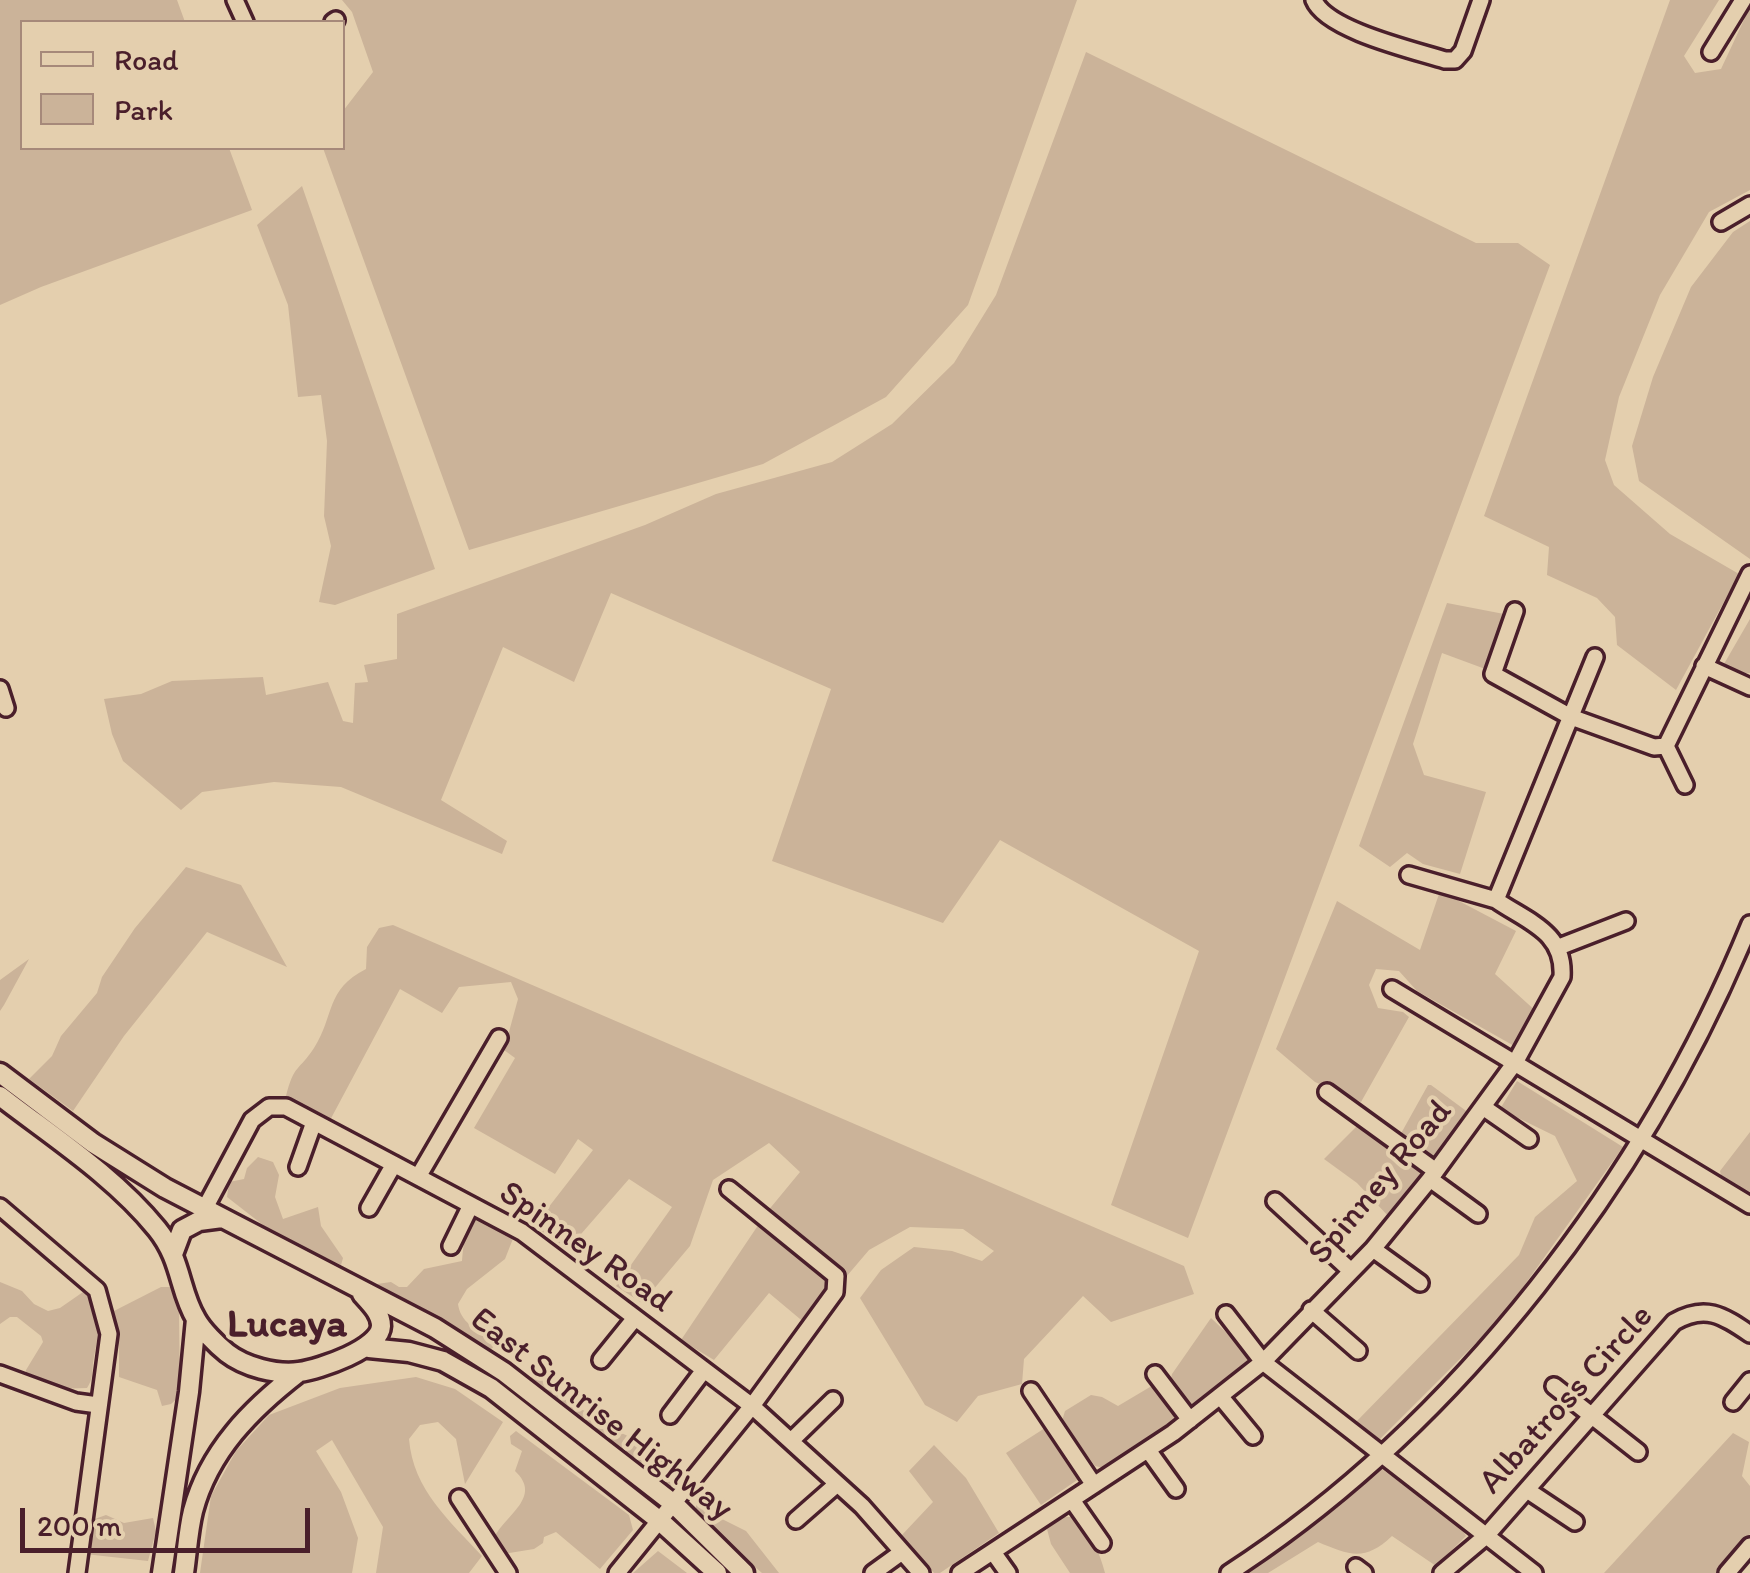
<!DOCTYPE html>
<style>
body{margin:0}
#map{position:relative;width:1750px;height:1573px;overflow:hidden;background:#e4cfae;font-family:Itim,sans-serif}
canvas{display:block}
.legend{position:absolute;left:20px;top:20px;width:325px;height:130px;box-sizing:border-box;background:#e4cfae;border:2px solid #a6897a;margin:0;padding:12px 18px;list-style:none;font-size:30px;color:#4a1f2b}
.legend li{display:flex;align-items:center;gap:20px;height:50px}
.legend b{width:50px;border:2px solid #a6897a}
.scale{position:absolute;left:20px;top:1508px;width:290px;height:45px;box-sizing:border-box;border:5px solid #4a1f2b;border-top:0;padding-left:12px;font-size:30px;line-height:35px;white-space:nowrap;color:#4a1f2b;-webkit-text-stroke:8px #e4cfae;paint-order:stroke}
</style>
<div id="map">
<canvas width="1750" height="1573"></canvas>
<ul class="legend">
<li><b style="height:12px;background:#e4cfae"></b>Road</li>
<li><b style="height:28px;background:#cbb399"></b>Park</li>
</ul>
<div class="scale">200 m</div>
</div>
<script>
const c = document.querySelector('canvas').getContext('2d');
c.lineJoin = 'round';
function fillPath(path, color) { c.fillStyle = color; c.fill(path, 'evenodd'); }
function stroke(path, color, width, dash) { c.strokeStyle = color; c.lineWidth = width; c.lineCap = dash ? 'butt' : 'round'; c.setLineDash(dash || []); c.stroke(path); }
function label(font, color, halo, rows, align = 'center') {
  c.font = font + ' Itim,sans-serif'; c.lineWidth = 8; c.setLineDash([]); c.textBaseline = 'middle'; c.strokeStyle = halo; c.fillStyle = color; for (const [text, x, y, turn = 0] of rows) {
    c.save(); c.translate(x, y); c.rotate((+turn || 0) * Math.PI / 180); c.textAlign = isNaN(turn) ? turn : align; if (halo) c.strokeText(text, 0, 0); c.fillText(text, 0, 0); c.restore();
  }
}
fillPath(new Path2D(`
 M 0,0 L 177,0 L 185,22 L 22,22 L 22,148 L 229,148 L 252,210 L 41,287 L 0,305 Z
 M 342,0 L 1077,0 L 968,305 L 886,397 L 763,464 L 469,550 L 323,148 L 342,148 L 343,111 L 373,72 L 352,12 Z
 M 1670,0 L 1719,0 L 1684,56 L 1695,73 L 1721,69 L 1750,7 L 1750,190 L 1709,212 L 1660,295 L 1619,397 L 1605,460 L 1614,485 L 1670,534 L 1739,574 L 1676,690 L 1617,645 L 1615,617 L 1597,598 L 1547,575 L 1549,547 L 1484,516 Z
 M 1086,52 L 1476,243 L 1518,243 L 1550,265 L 1188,1238 L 1111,1205 L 1199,951 L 1000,840 L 943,923 L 772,861 L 831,689 L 611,593 L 574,682 L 503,647 L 441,800 L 507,841 L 502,854 L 341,787 L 274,782 L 202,792 L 181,810 L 123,761 L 112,734 L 104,699 L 141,694 L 172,681 L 263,677 L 266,695 L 328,682 L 343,721 L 353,723 L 355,683 L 368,682 L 364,665 L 397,659 L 397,614 L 645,525 L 716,494 L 832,462 L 892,424 L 954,363 L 996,295 Z
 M 302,186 L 435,569 L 335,605 L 319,602 L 331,546 L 324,516 L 327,441 L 321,395 L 298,397 L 288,305 L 257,225 Z
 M 1750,221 L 1750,559 L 1639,481 L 1632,446 L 1653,377 L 1691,287 L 1733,232 Z
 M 1447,603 L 1504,614 L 1503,628 L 1488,670 L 1442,653 L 1413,744 L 1424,775 L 1486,792 L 1460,874 L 1423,864 L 1407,853 L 1390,867 L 1359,846 Z
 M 1750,619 L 1750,673 L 1740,674 L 1724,664 Z
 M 186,867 L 241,885 L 287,967 L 207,932 L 124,1036 L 73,1111 L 29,1079 L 52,1056 L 61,1036 L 97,993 L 102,977 L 135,928 Z
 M 1440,891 L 1516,931 L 1495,974 L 1538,1013 L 1516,1047 L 1417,991 L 1399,971 L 1376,969 L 1369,985 L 1378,1008 L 1403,1012 L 1409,1017 L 1361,1102 L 1315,1082 L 1276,1049 L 1337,901 L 1420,950 Z
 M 393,925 L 1184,1266 L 1194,1294 L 1111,1322 L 1083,1296 L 1024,1359 L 1022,1384 L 978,1396 L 957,1422 L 925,1405 L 860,1298 L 881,1270 L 914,1247 L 952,1251 L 982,1261 L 994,1251 L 963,1229 L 910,1227 L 869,1250 L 806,1324 L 769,1293 L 714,1360 L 681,1340 L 767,1212 L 800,1172 L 769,1143 L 713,1180 L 690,1246 L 642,1303 L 616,1286 L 672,1207 L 629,1179 L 568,1249 L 534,1226 L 593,1150 L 578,1139 L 555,1174 L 474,1128 L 515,1058 L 504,1050 L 518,999 L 511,982 L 459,987 L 442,1013 L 400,989 L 328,1124 L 286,1096 C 294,1064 299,1071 314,1048 C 335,1015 325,990 366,969 L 367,947 L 379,928 Z
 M 29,959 L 4,1005 L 0,1011 L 0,980 Z
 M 1517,1081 L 1623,1147 L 1501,1318 L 1379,1440 L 1356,1422 L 1519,1255 L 1535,1217 L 1577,1181 L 1555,1136 L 1500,1109 Z
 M 1428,1085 L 1431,1085 L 1469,1113 L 1420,1186 L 1391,1219 L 1357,1183 L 1324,1159 L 1362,1121 L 1394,1146 Z
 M 1750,1132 L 1750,1192 L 1722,1179 L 1720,1171 Z
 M 258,1157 L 273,1162 L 279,1175 L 275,1197 L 283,1219 L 318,1207 L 321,1226 L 343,1258 L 341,1265 L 272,1232 L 227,1197 L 229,1182 L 244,1179 L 247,1168 Z
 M 480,1216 L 492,1227 L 514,1236 L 505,1259 L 467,1289 L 458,1304 C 460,1321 476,1332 491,1334 L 495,1345 L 487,1354 L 480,1352 L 433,1314 L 389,1296 L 377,1284 L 391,1282 L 399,1287 L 407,1287 L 424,1269 L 462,1261 C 464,1242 464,1228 480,1216 Z
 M 0,1282 L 22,1291 L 34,1304 L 48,1311 L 60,1308 L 83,1292 L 90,1296 C 102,1324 98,1335 93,1363 C 92,1374 93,1379 87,1388 L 54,1389 L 25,1379 L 26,1370 L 43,1342 L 41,1336 L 17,1317 L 10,1317 L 0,1324 Z
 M 161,1287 L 173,1287 L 179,1311 L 180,1396 L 171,1404 L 162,1406 L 157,1390 L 119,1377 L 119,1346 L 112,1312 Z
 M 1211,1318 L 1252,1357 L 1196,1404 L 1185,1405 L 1169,1385 L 1172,1374 Z
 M 535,1376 L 549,1382 L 579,1409 L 598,1415 L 619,1432 L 637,1440 L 642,1449 L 678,1466 L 683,1481 L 668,1492 L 527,1382 L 528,1378 Z
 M 416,1377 L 455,1389 L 503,1422 L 465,1484 L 456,1439 L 438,1422 L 420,1425 L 409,1439 C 413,1490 450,1521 482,1556 L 469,1573 L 376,1573 L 383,1527 L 332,1440 L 316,1451 L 341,1492 L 358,1538 L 352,1573 L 200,1573 L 211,1496 L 236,1451 L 269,1415 L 340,1388 Z
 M 1150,1387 L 1161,1389 L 1179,1413 L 1178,1418 L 1104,1468 L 1095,1466 L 1062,1421 L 1065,1411 L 1091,1395 L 1102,1397 L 1118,1406 Z
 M 1045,1428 L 1080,1478 L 1041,1505 L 1006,1453 Z
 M 516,1431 L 629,1515 L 633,1530 L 600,1569 L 556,1532 L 544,1537 L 543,1543 L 534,1549 L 503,1554 L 494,1538 C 505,1515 543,1497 515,1471 L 522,1451 L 511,1444 L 510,1436 Z
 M 1733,1433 L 1749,1442 L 1742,1476 L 1750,1486 L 1750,1534 L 1717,1573 L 1604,1573 Z
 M 934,1445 L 966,1478 L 999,1533 L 940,1573 L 934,1573 L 901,1536 L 933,1502 L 909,1471 Z
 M 1376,1465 L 1459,1524 L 1466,1536 L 1436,1566 L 1392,1536 C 1365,1562 1349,1555 1318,1542 L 1268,1573 L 1236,1573 Z
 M 699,1500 L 716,1516 L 746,1531 L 779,1573 L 762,1573 L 705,1523 L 696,1510 L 696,1502 Z
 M 106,1515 L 124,1523 L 153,1518 L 156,1531 L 148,1561 L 85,1554 L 92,1520 Z
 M 1063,1517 L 1074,1517 C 1090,1531 1100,1553 1105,1573 L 1070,1573 L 1051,1544 L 1047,1529 Z
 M 658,1551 L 687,1573 L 633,1573 Z`), '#cbb399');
const minor = new Path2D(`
 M 235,0 L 245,22
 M 1314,0 C 1326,30 1413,50 1445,60 L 1455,60 L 1463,51 L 1481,0
 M 333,22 L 336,20
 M 1711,52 L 1743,0
 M 1721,222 L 1750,205
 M 1515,611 L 1493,674 L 1571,717 L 1654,747 L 1666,746 L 1750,574
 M 1704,666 L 1750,687
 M 0,689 L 6,708
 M 1666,746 L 1685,785
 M 1409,875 L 1496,900
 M 1559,947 L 1626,921
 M 1392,989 L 1750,1205
 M 1327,1092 L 1436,1171
 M 1483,1107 L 1529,1139
 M 298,1167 L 314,1122
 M 418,1177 L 499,1038
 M 1430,1179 L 1478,1214
 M 1275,1201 L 1351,1271
 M 0,1207 L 97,1290 L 109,1334 L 77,1573
 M 205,1208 L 252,1120 L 269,1107 L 286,1107 L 522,1232 L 752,1406 L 862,1506 L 921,1573
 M 369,1208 L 394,1164
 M 451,1246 L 471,1205
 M 1373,1249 L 1420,1283
 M 1311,1310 L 1358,1351
 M 1226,1314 L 1263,1362 L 1534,1573
 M 601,1360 L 635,1318
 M 0,1374 L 76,1402 L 98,1405
 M 1155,1374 L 1190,1420
 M 1554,1386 L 1638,1452
 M 1031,1391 L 1094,1485
 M 1220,1396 L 1253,1436
 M 1733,1402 L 1750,1381
 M 670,1415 L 704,1370
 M 791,1441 L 833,1400
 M 1148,1450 L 1176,1489
 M 1527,1490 L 1575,1522
 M 459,1498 L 508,1573
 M 1072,1500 L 1102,1543
 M 796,1520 L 837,1484
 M 993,1552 L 1008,1573
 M 1356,1567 L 1364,1573
 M 617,1573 L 752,1406 L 835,1292 L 836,1276 L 729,1189
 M 873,1573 L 902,1552
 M 960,1573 L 1173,1433 L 1263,1362 L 1373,1249 L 1430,1179 L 1516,1061 L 1562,977 C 1565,932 1528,922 1496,900 L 1595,657
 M 1229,1573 C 1459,1424 1647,1176 1750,924
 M 1442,1573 L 1486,1536 L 1674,1322 C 1705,1304 1722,1315 1750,1334
 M 1727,1573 L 1750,1546`);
const major = new Path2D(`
 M 0,1073 L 93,1143 L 165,1188 L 435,1328 L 504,1372 L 674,1504 L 744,1573
 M 0,1096 C 53,1137 114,1176 157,1229 C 182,1260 179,1291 196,1319 C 202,1330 217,1345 227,1353 C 245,1367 276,1375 299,1372 C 320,1369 380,1349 381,1326 C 381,1313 370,1303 362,1294
 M 173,1254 L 182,1230 L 199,1221 L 222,1218
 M 369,1348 L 409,1352 L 443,1361 L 491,1388 L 660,1521 L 717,1573
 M 162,1573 L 189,1392 L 196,1319
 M 184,1573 C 187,1553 188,1531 193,1511 C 209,1451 251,1409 299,1372`);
stroke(minor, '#4a1f2b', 22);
stroke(major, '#4a1f2b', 25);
stroke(minor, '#e4cfae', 15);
stroke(major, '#e4cfae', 18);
label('35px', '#4a1f2b', '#e4cfae', [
 ["Spinney Road",1381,1183,-50],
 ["Spinney Road",585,1248,35],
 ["Albatross Circle",1567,1400,-48],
 ["East Sunrise Highway",601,1415,38]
]);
label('bold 40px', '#4a1f2b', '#e4cfae', [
 ["Lucaya",287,1326]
]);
</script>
